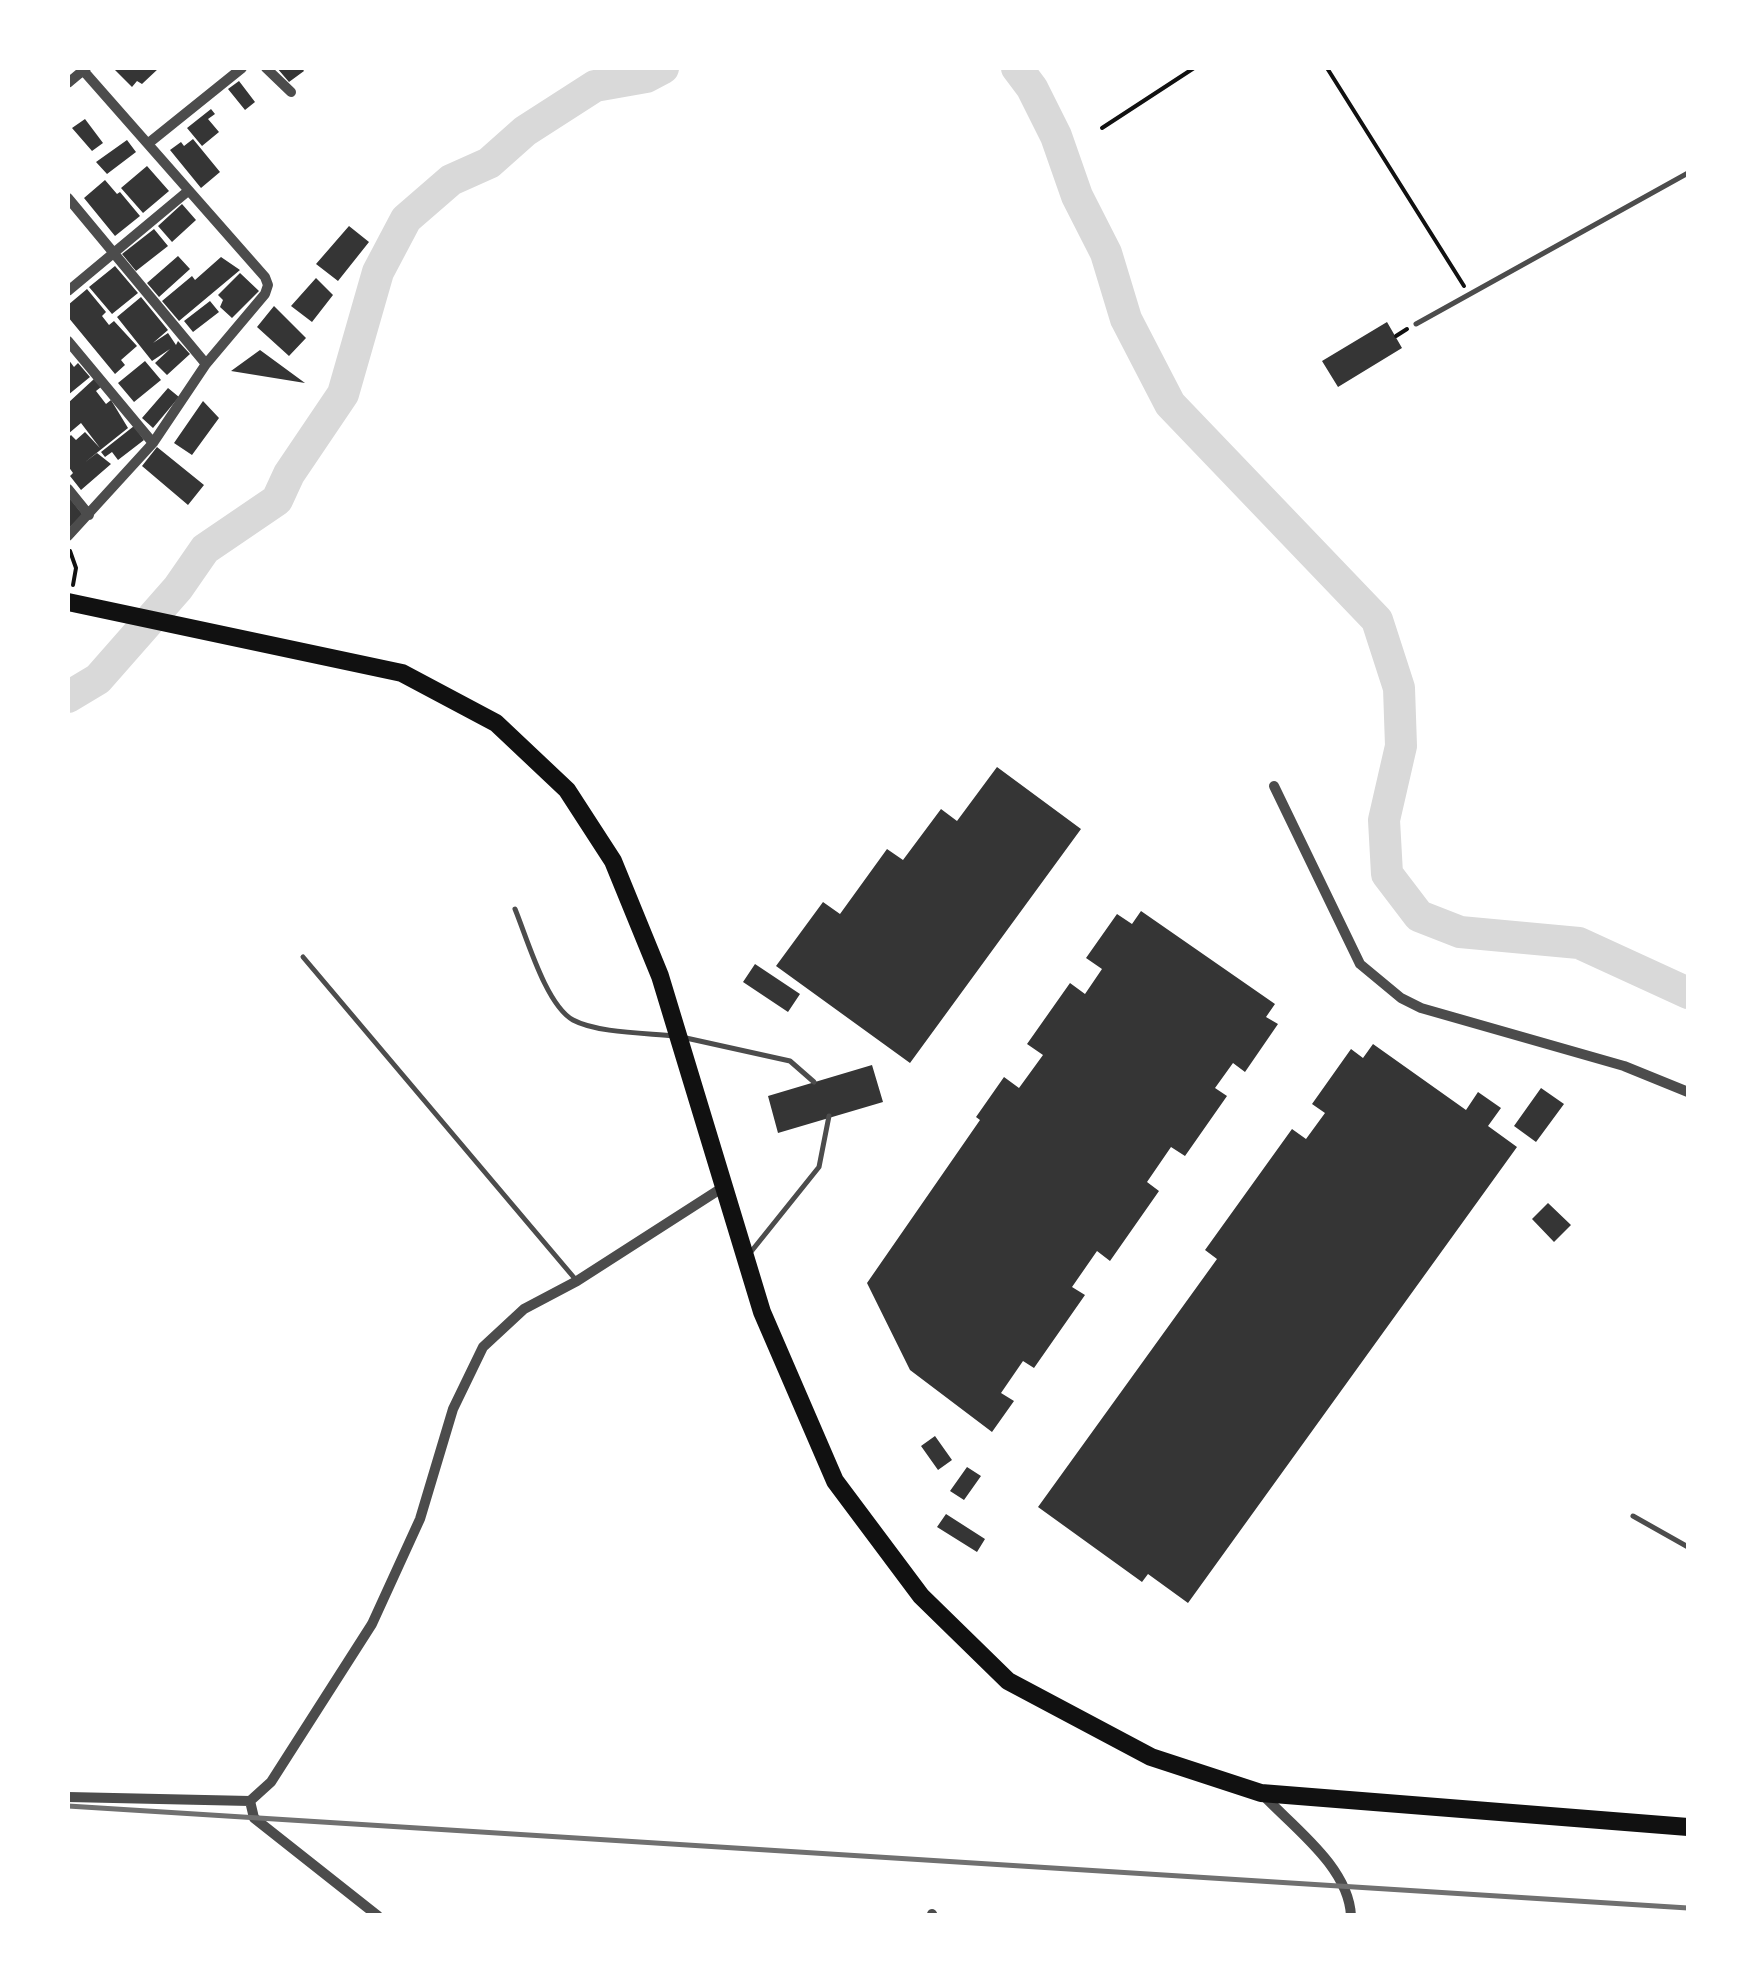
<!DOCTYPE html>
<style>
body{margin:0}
#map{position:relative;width:1756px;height:1983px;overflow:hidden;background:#fff;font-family:Signika,sans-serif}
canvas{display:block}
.frame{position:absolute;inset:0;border:70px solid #fff;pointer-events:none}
</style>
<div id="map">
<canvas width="1756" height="1983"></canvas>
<div class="frame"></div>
</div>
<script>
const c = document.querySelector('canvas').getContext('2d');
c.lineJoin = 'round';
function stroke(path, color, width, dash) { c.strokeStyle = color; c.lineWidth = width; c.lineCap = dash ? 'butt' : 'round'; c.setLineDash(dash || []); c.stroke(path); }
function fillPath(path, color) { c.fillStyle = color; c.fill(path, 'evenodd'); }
stroke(new Path2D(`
 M 1017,68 L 1032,88 L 1056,136 L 1077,196 L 1106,253 L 1126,319 L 1170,404 L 1377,620 L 1399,688 L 1401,746 L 1384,820 L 1387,874 L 1419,916 L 1460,932 L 1579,943 L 1688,993
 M 68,697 L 98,679 L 178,588 L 205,549 L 277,500 L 289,474 L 343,394 L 378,272 L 406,219 L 451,180 L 489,163 L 525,131 L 595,86 L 646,77 L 663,68`), '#d9d9d9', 32);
fillPath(new Path2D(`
 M 113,68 L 159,68 L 142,84 L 137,81 L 132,87 Z
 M 277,68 L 302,68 L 304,71 L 289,82 Z
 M 239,81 L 255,102 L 245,110 L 228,89 Z
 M 211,109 L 215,114 L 208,119 L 219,132 L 202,146 L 187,128 Z
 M 85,119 L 103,143 L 92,151 L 72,128 Z
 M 193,139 L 220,172 L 201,188 L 170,150 L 181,142 L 184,146 Z
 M 127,140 L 136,152 L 107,174 L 96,162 Z
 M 147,166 L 169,191 L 143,213 L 121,188 Z
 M 105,180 L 117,194 L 120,192 L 140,216 L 115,236 L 84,198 Z
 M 182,204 L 196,220 L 172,242 L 158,226 Z
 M 349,226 L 369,242 L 338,281 L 316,264 Z
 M 154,229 L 168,246 L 136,271 L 122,254 Z
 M 178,256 L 190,269 L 159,297 L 147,283 Z
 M 221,257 L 240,270 L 179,321 L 162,301 L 192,276 L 195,280 Z
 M 115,266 L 138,293 L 112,314 L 89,287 Z
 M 240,273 L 259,291 L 232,318 L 220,307 L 223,300 L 218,295 Z
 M 316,278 L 333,295 L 312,322 L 291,306 Z
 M 87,289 L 106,312 L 102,316 L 109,325 L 114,321 L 137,346 L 121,360 L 125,365 L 115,374 L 68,317 L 68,305 Z
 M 141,297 L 168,330 L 153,343 L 168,333 L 176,345 L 178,341 L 190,354 L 167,375 L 155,363 L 170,349 L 152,361 L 117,317 Z
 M 210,301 L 219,312 L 193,332 L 184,321 Z
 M 274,306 L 306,338 L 289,356 L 257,327 Z
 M 1387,322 L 1402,348 L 1338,387 L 1322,361 Z
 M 260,350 L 305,383 L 231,371 Z
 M 68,359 L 74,367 L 78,363 L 90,377 L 68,395 Z
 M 145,361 L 161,380 L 134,402 L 118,383 Z
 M 94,379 L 101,387 L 96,391 L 106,404 L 111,400 L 128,428 L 84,463 L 97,453 L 111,464 L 81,490 L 70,476 L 73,473 L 68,466 L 68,438 L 71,435 L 76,440 L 85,432 L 100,448 L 81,423 L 68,434 L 68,403 Z
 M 168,388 L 179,397 L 153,428 L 142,418 Z
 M 203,401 L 219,418 L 192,455 L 174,443 Z
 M 134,426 L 144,440 L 118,460 L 112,452 L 105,457 L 101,452 Z
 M 157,447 L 204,485 L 188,505 L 142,466 Z
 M 68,496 L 83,515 L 68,529 Z
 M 997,767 L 1081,829 L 910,1063 L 776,966 L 823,902 L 840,914 L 887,849 L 903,860 L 941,809 L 957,821 Z
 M 1141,911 L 1275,1004 L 1266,1017 L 1278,1024 L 1245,1072 L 1233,1063 L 1215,1088 L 1227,1096 L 1185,1156 L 1171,1147 L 1147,1182 L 1159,1191 L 1110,1261 L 1097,1251 L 1072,1287 L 1085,1295 L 1034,1368 L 1023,1361 L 1001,1393 L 1014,1401 L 992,1432 L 910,1370 L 867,1283 L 980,1120 L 976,1117 L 1004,1077 L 1019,1088 L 1043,1055 L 1027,1044 L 1070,983 L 1085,994 L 1102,969 L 1086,958 L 1117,914 L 1132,924 Z
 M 755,964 L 800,994 L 788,1012 L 743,982 Z
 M 1373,1044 L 1466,1110 L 1478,1092 L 1501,1108 L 1488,1126 L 1517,1147 L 1188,1603 L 1148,1574 L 1142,1582 L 1038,1507 L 1217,1259 L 1205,1250 L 1292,1129 L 1306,1139 L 1325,1113 L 1312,1104 L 1351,1049 L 1363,1058 Z
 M 872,1065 L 883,1102 L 778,1133 L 768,1096 Z
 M 1541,1088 L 1564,1104 L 1536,1142 L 1514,1126 Z
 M 1548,1203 L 1571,1225 L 1554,1242 L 1532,1219 Z
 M 935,1436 L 952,1460 L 938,1470 L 921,1446 Z
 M 967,1467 L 981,1476 L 964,1500 L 950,1491 Z
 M 946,1514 L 985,1539 L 977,1552 L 937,1527 Z`), '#353535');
stroke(new Path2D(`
 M 1327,68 L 1464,286
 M 1102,128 L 1194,68
 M 1396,336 L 1407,329
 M 70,551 L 76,568 L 73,585`), '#111', 4);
stroke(new Path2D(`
 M 1416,324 L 1688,173
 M 515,909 C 527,938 546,1005 573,1020 C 597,1033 647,1033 675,1036
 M 303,957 L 576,1280
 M 686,1038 L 790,1061 L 814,1082
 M 750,1253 L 819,1167 L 829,1116
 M 1633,1516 L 1688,1547`), '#4c4c4c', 5);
stroke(new Path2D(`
 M 266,68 L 291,92
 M 68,83 L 86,68
 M 150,142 L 242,68
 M 68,198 L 206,364
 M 68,291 L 188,191
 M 68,341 L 153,443
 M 68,489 L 89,515
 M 68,536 L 153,443 L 206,364 L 265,294 L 268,285 L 265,277 L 81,68
 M 1274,786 L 1360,964 L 1401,998 L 1421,1008 L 1624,1066 L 1688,1092
 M 1262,1794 C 1293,1827 1349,1867 1351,1916
 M 68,1797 L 250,1801 L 271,1782 L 372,1624 L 420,1519 L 453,1409 L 483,1347 L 524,1309 L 577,1281 L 725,1186
 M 250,1801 L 254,1818 L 378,1916
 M 932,1914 L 933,1916`), '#4c4c4c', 10);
stroke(new Path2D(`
 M 68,602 L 402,673 L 496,723 L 567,790 L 613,861 L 660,976 L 762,1312 L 835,1481 L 921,1596 L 1008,1681 L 1151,1757 L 1261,1793 L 1688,1827`), '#111', 18);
stroke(new Path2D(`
 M 68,1806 L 1688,1908`), '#707070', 5);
</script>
